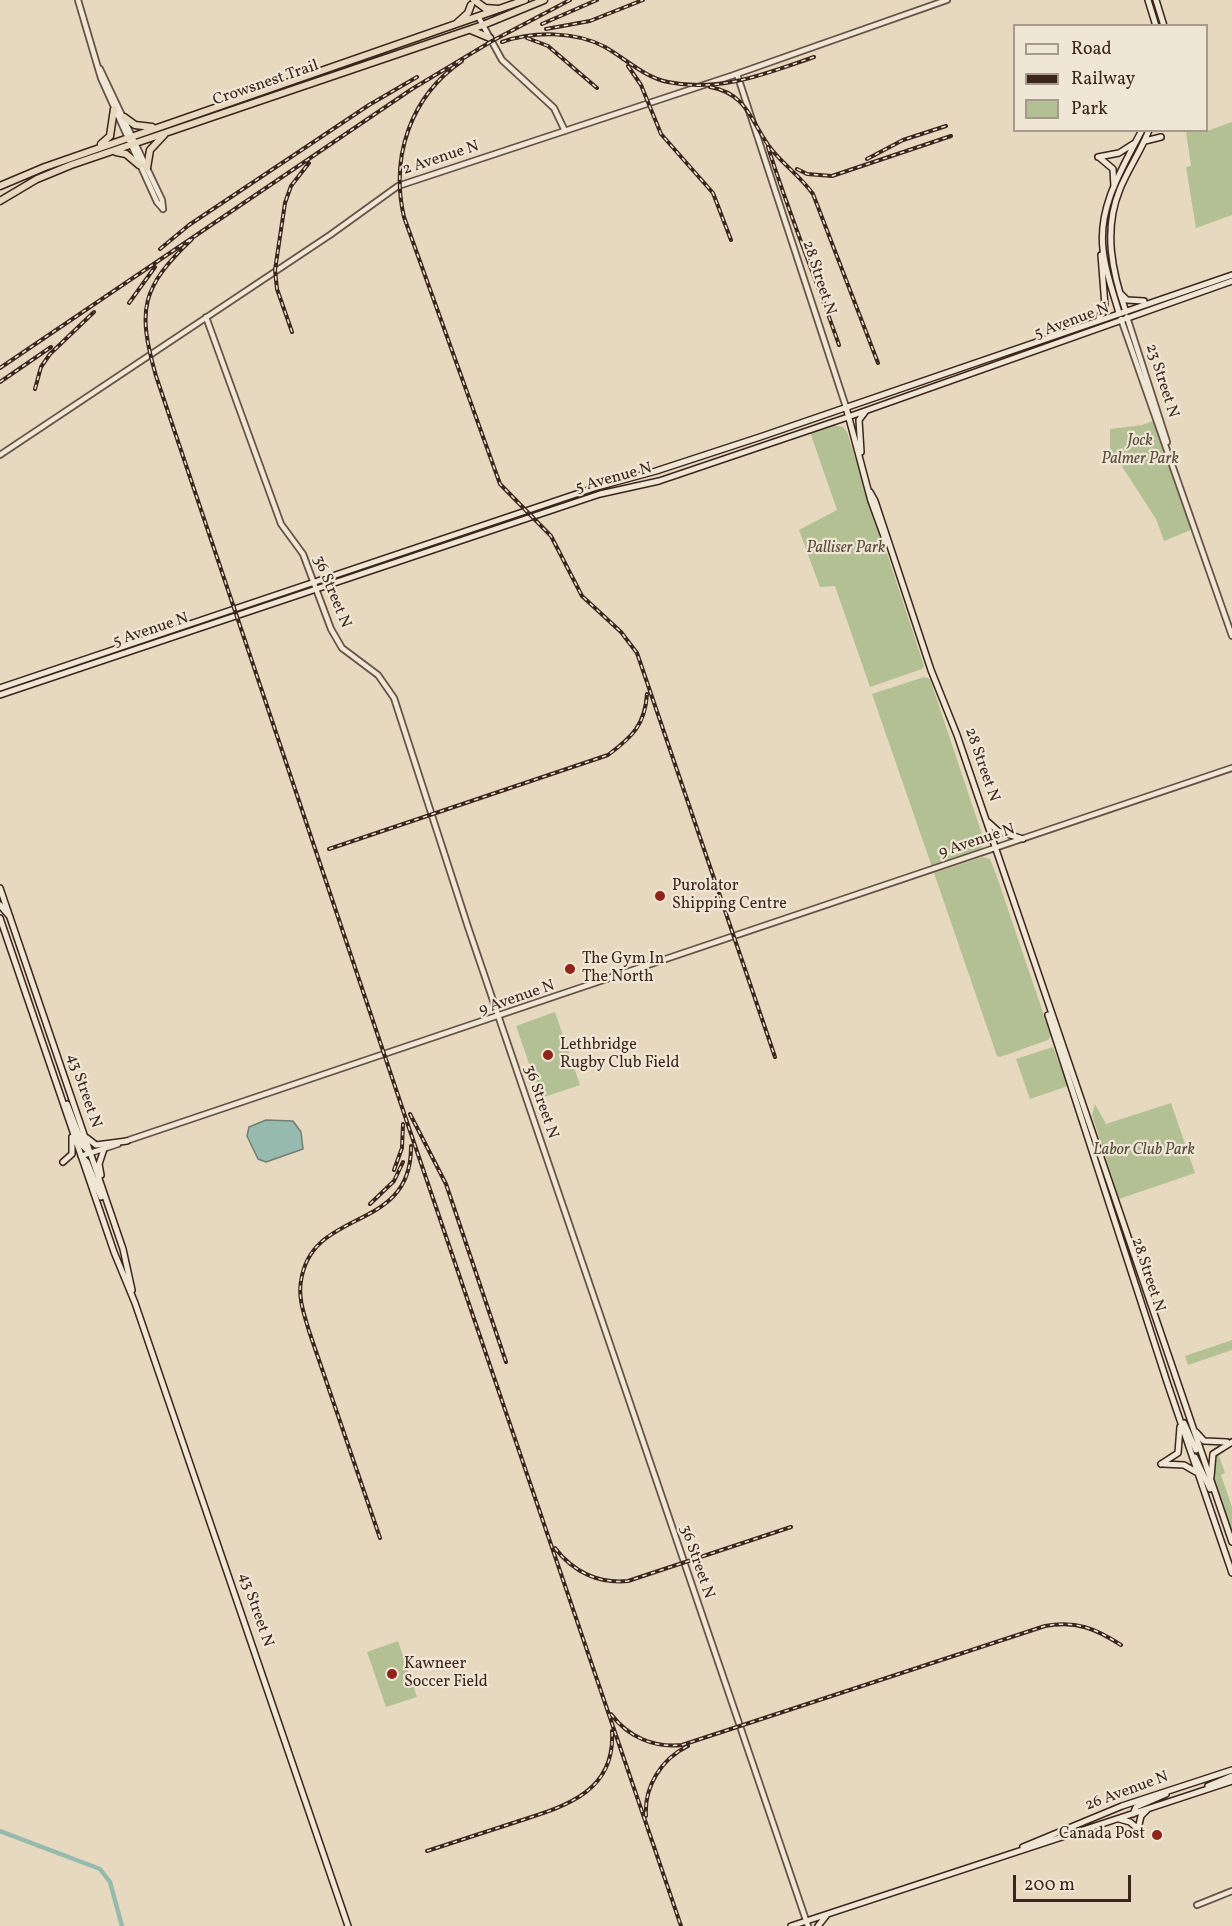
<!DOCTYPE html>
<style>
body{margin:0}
#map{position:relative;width:1232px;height:1926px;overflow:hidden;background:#e7d9bf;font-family:Vollkorn,serif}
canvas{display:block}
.legend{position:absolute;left:1013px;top:24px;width:195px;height:108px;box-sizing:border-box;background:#efe6d5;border:2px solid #a7998b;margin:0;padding:8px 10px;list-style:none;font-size:18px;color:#3b251c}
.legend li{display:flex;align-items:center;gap:12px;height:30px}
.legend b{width:30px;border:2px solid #a7998b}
.scale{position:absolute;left:1013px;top:1875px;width:118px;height:27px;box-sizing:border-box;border:3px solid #3b251c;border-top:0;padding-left:8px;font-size:18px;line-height:21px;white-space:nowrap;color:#3b251c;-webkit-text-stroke:4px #efe6d5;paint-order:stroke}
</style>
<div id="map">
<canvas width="1232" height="1926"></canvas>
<ul class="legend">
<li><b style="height:8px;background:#efe6d5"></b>Road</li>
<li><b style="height:8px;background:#3b251c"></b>Railway</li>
<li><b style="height:16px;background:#b3c094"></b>Park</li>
</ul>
<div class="scale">200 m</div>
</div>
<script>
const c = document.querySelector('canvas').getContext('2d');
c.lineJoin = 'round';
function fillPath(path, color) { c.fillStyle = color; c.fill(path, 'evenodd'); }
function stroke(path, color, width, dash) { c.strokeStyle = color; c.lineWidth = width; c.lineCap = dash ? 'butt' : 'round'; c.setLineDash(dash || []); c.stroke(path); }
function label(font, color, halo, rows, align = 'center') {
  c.font = font + ' Vollkorn,serif'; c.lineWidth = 4.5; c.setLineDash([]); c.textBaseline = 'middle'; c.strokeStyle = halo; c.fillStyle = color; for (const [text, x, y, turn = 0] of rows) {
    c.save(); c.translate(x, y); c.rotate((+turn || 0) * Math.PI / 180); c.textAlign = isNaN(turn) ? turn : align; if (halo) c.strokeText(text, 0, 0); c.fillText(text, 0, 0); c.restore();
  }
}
fillPath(new Path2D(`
 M 1232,122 L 1232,215 L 1196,228 L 1186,167 L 1191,166 L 1186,132 L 1204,132 Z
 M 1153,421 L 1191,530 L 1164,541 L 1156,519 L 1110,448 L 1110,429 L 1142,425 Z
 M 832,425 L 843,427 L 847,432 L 924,666 L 922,669 L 870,687 L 835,586 L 820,587 L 799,530 L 837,510 L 810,432 Z
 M 924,677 L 930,679 L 985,843 L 979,851 L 932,867 L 872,694 Z
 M 983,857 L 990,859 L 996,874 L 1051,1036 L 1048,1040 L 1000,1057 L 997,1056 L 934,873 Z
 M 555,1012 L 580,1085 L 541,1098 L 516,1026 Z
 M 1053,1047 L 1068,1086 L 1030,1099 L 1016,1059 Z
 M 1171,1103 L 1195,1173 L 1119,1199 L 1092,1115 L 1095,1104 L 1106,1124 Z
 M 1232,1340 L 1232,1350 L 1188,1365 L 1185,1356 Z
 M 1218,1453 L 1225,1473 L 1221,1475 L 1232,1507 L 1232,1535 C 1226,1516 1204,1469 1218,1453 Z
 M 398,1641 L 417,1697 L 386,1707 L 367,1652 Z`), '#b3c094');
const water = new Path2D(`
 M 266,1120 L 293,1121 L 301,1132 L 303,1149 L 266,1162 L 258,1159 L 247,1136 L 249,1127 Z`);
fillPath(water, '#97baaf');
stroke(water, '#727e74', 1.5);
stroke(new Path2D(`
 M 0,1831 L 100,1869 L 110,1882 L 122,1926`), '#97baaf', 4.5);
const tertiary = new Path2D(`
 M 78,0 L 101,78 L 157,202 L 163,209
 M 479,18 L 502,60 L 554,108 L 565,131
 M 100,69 L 162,200 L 163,209
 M 737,74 L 846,407
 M 206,317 L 281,524 L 303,554 L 331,629 L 342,648 L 378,675 L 394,698 L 468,927 L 808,1926
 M 1127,317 L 1167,442
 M 1121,319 L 1232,636
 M 0,455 L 330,235 L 398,186 L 731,76 L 947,0
 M 126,1141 L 1232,768
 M 81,1156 L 118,1144
 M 1197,1905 L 1232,1891`);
const secondary = new Path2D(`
 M 1148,0 L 1156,26
 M 1156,0 L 1164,26
 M 1145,141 L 1161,137
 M 1098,157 L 1119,153 L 1133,144
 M 1100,158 L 1113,169 L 1114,187
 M 1120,293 L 1127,300 L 1144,301
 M 1126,312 C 1112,272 1103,230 1120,189 C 1128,169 1141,151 1149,130
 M 1119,313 C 1113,292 1105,271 1103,249 C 1098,206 1123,167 1142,130
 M 1099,318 L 1105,306 L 1101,255
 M 846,407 L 871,501 L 886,542
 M 861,452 L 859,420 L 865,412
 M 870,492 L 875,501 L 931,670 L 957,735 L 1232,1542
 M 0,688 L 597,487 L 656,471 L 760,437 L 1232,275
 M 0,695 L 600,494 L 659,481 L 848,417 L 1232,281
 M 988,822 L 998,831 L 1023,839
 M 0,888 L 123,1249 L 132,1290
 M 0,905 L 10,917
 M 0,918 L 114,1252 L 135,1303 L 348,1926
 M 1048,1015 L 1167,1382 L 1232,1573
 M 67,1104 L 83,1146 L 90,1153
 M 87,1138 L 96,1145 L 127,1141
 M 82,1157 L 87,1162 L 101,1197
 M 63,1162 L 72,1154 L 72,1137
 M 101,1175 L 99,1164 L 104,1149
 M 1184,1423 L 1196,1450
 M 1196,1432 L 1204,1441 L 1227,1442
 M 1195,1457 L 1210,1489
 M 1161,1464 L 1178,1453 L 1180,1427
 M 1163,1464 L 1184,1465 L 1196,1472
 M 1211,1477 L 1213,1454 L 1232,1442
 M 1208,1786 L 1232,1776
 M 1133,1814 L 1136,1807 L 1166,1794
 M 1119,1819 L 1130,1822 L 1138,1829
 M 1138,1829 L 1141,1816 L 1147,1810
 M 1023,1847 L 1122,1806 L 1232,1770
 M 791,1926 L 1232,1781
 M 818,1926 L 826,1916`);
const trunk = new Path2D(`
 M 474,0 L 485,8 L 498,9
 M 457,23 L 468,13 L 471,5
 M 471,30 L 490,38
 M 124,117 L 135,125 L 152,127
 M 101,144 L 110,136 L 114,109
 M 116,152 L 126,154 L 139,165
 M 147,168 L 150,150 L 164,135
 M 0,186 L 45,167 L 525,0
 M 0,201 L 37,179 L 71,165 L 483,25 L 544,0`);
stroke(tertiary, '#665245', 8);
stroke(secondary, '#3b251c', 8);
stroke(trunk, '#3b251c', 9);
stroke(tertiary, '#efe6d5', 4.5);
stroke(secondary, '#efe6d5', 5);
stroke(trunk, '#e7d9bf', 6);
const rail = new Path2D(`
 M 542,24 L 597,0
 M 546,29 L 590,21 L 643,0
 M 527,38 L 548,46 L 597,88
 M 502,42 C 533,31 575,31 605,47 C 626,59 644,77 668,82 C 720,93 767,73 814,57
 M 462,61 C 411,96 390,156 404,217 L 500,484 L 551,536 L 582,596 L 621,632 L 637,653 L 775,1057
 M 628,66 L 641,85 L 661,134 L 713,193 L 731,240
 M 710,87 C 749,94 751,124 772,150 C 785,166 801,177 813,194 L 878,363
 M 768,147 C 789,214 816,279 839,345
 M 867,159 L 903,140 L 946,126
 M 797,169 L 807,174 L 832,176 L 951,136
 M 192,239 C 141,288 137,309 156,376 L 409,1128 L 681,1926
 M 160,249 L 189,225 L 369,105 L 417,77
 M 129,303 L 155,267
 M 292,332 L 277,289 L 275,270 L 285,203 L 291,186 L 309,163
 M 0,368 L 412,89 L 492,41 L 570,0
 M 0,382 L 51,347
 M 35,389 L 41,367 L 50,354 L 94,312
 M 329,849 L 608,755 C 632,737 645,725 647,694
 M 410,1114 L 446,1184 L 506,1362
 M 394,1170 L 402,1148 L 403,1124
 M 370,1204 L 394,1181 L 403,1162
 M 380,1538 L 309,1331 C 304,1314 298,1298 301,1281 C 312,1206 412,1234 411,1146
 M 555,1548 C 573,1572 599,1584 628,1581 L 791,1527
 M 611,1714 C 628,1737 654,1748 682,1745 L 1045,1626 C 1076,1620 1096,1629 1121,1645
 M 646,1816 C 644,1787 661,1759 688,1746
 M 427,1851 C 455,1842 482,1833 510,1824 C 558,1808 616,1796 612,1731`);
stroke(rail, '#3b251c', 4);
stroke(rail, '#efe6d5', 1.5, [4.5]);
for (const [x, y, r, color] of [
 [660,896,6,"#8f2418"],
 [570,969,6,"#8f2418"],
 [548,1055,6,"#8f2418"],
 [392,1674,6,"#8f2418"],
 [1157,1835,6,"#8f2418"]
]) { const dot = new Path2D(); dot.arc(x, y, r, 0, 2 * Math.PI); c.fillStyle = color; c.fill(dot); stroke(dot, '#efe6d5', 2); }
label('16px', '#3b251c', '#efe6d5', [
 ["Crowsnest Trail",266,84,-19],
 ["2 Avenue N",441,159,-18],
 ["28 Street N",818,278,72],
 ["5 Avenue N",1072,322,-20],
 ["23 Street N",1161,381,72],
 ["5 Avenue N",614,479,-15],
 ["36 Street N",331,592,68],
 ["5 Avenue N",151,631,-18],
 ["28 Street N",981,765,71],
 ["9 Avenue N",977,842,-18],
 ["9 Avenue N",517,999,-19],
 ["43 Street N",83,1091,71],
 ["36 Street N",540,1102,71],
 ["28 Street N",1147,1275,72],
 ["36 Street N",696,1562,71],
 ["43 Street N",255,1610,71],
 ["26 Avenue N",1127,1792,-20]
]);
label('italic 16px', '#594c3a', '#efe6d5', [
 ["Jock",1140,442],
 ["Palmer Park",1140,460],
 ["Palliser Park",846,549],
 ["Labor Club Park",1144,1151]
]);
label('16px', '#3b251c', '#efe6d5', [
 ["Purolator",672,887],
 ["Shipping Centre",672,905],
 ["The Gym In",582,960],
 ["The North",582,978],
 ["Lethbridge",560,1046],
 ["Rugby Club Field",560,1064],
 ["Kawneer",404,1665],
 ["Soccer Field",404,1683],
 ["Canada Post",1145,1835,"right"]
], 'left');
</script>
